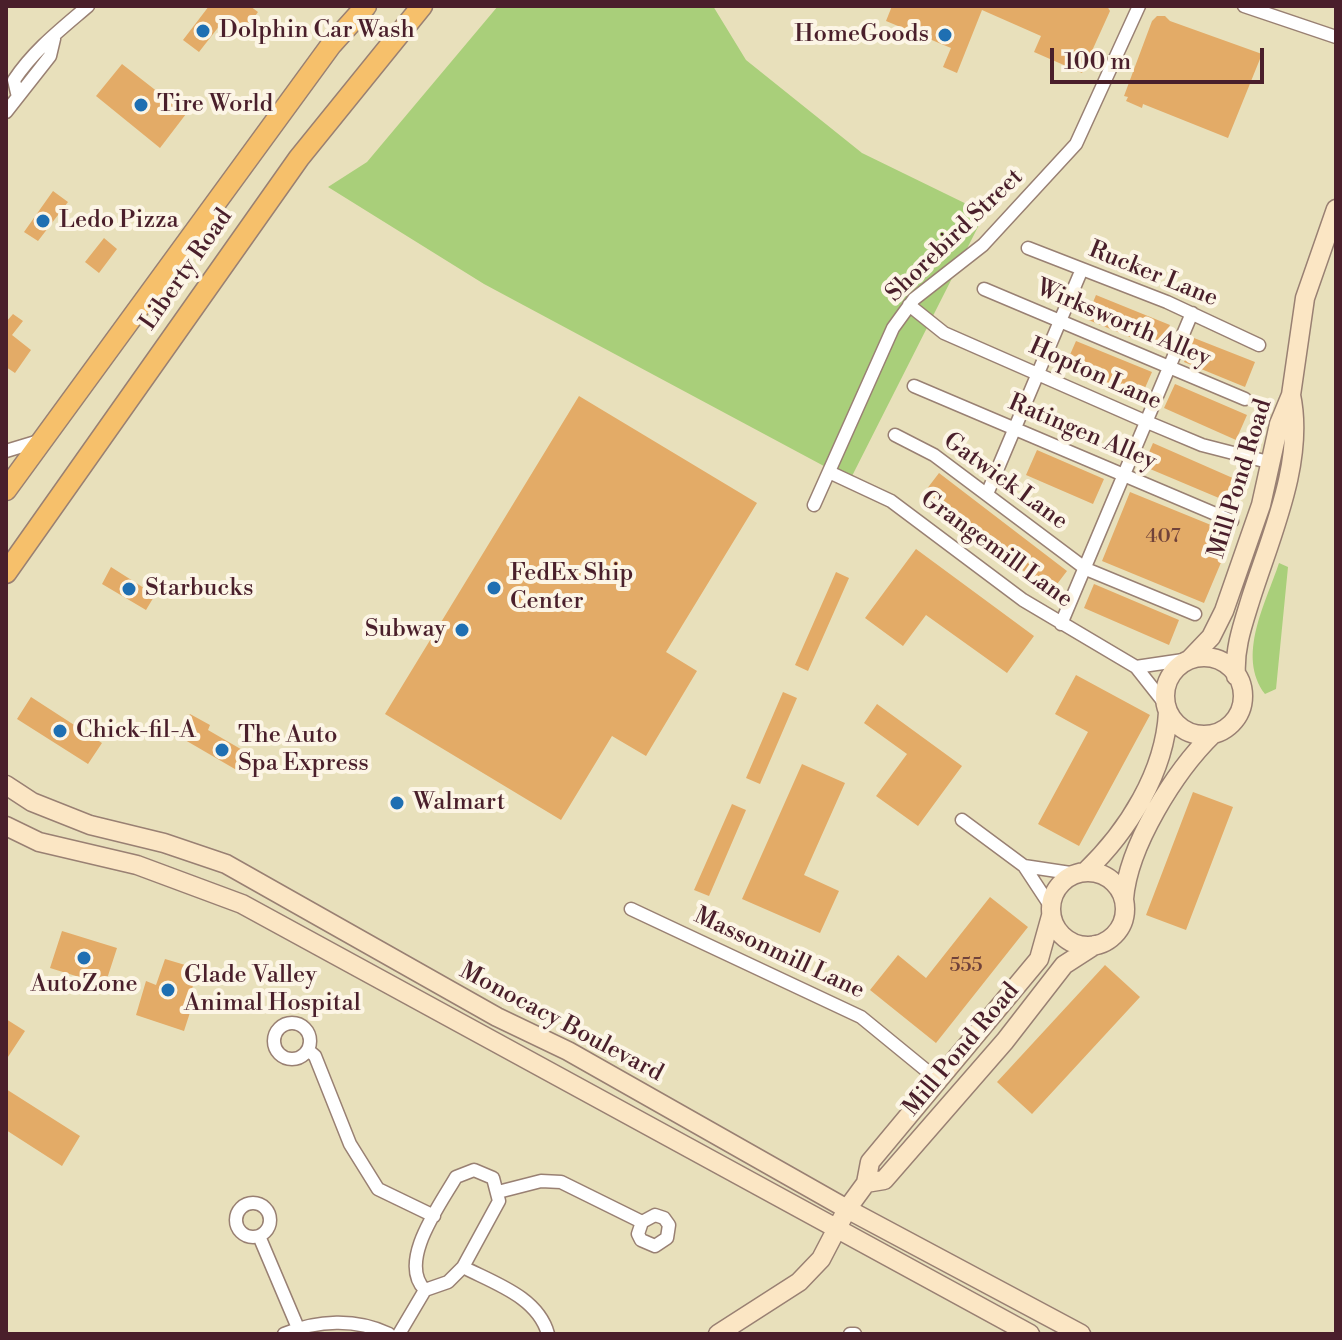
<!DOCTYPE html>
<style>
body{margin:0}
#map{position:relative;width:1342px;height:1340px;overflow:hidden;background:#e8e0bb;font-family:"Libre Bodoni",serif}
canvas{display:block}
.frame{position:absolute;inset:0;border:8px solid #4a1f2b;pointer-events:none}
.scale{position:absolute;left:1050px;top:48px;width:214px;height:36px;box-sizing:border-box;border:4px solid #4a1f2b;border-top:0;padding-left:10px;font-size:24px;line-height:28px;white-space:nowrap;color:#4a1f2b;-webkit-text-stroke:6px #fcf5e5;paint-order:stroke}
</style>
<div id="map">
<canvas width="1342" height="1340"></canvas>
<div class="frame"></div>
<div class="scale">100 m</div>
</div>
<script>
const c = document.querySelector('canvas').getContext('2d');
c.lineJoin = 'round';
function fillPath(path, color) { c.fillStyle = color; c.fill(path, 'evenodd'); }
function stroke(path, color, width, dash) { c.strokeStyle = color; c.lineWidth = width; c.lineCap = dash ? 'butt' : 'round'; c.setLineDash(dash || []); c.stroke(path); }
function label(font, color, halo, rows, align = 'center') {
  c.font = font + ' "Libre Bodoni",serif'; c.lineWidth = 8; c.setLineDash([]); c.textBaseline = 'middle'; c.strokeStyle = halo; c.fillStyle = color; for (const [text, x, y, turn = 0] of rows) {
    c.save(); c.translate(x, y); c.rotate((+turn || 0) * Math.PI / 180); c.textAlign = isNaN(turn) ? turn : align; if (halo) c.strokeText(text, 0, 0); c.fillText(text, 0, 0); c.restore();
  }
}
fillPath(new Path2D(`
 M 498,6 L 713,6 L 746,60 L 862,153 L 985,213 L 850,480 L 484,284 L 328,187 L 367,162 Z
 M 1279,563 L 1288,567 L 1276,689 L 1265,694 C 1236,656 1266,603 1279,563 Z`), '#a9cf7a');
fillPath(new Path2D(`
 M 209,6 L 250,6 L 258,12 L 242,34 L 224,20 L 199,52 L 183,40 Z
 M 892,6 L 1107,6 L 1110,11 L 1082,73 L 1034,52 L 1041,36 L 982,10 L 957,73 L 943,67 L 951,48 L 886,21 Z
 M 1157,16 L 1165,16 L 1170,21 L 1262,54 L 1228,138 L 1143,104 L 1142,108 L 1126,101 L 1128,97 L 1124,96 L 1152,21 Z
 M 122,64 L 186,114 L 160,148 L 96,96 Z
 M 53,191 L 68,202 L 38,241 L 24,232 Z
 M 104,238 L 117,249 L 99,273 L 85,262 Z
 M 1096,295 L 1170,325 L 1159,349 L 1086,319 Z
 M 13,314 L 23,321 L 12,335 L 31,350 L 15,373 L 6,367 L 6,322 Z
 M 1194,338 L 1255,362 L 1245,387 L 1184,362 Z
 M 1076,341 L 1152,372 L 1141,397 L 1065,366 Z
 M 1175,384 L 1247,415 L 1236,440 L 1164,408 Z
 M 579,396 L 757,503 L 666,652 L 697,671 L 646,756 L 612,736 L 561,820 L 385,714 Z
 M 1153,443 L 1235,479 L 1226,501 L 1143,466 Z
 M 1037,450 L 1104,479 L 1093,504 L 1026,475 Z
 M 939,473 L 1067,571 L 1051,592 L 923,494 Z
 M 1130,492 L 1233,534 L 1204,603 L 1102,561 Z
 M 916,549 L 1034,636 L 1007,673 L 926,615 L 903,646 L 865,618 Z
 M 111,567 L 155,595 L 146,610 L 102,584 Z
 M 836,572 L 849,578 L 808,671 L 795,665 Z
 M 1094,584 L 1179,620 L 1169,645 L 1084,608 Z
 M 1076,675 L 1150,715 L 1079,846 L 1038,824 L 1088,732 L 1055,714 Z
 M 783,692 L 797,698 L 760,784 L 746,778 Z
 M 31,697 L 102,743 L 88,764 L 17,719 Z
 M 877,704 L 962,766 L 918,826 L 876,796 L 907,754 L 864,723 Z
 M 190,714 L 210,725 L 208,730 L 251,755 L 240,772 L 185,740 L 192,729 L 184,725 Z
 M 802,764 L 845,783 L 804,875 L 839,891 L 820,933 L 742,899 Z
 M 1193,792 L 1233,807 L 1186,930 L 1146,915 Z
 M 732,804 L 746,810 L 709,896 L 694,890 Z
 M 990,897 L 1028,927 L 936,1043 L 870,990 L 898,955 L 926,978 Z
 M 62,931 L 117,948 L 105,985 L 50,968 Z
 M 165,959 L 192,967 L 188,980 L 194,982 L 190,996 L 195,997 L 184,1031 L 136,1015 L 146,981 L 156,985 Z
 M 1105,965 L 1140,997 L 1032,1114 L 997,1082 Z
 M 6,1019 L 25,1031 L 6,1060 Z
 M 6,1089 L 80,1136 L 62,1166 L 6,1130 Z`), '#e3ab67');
const street = new Path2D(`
 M 1244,6 L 1336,37
 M 17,93 L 14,80 C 34,50 60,30 88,6
 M 6,112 L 50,56 L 54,39
 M 1028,248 L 1167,302 L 1259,345
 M 984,289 L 1245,399
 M 909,305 L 944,333 L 1147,422 L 1202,445 L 1272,463
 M 914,386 L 1232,521
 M 895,435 L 934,455 L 1086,569 L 1195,614
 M 6,451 L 39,441
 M 829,472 L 891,501 L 1023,600 L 1136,667 L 1166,705
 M 987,494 L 1082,269
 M 814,505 L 893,328 L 914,299 L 983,245 L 1076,144 L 1139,6
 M 1061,624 L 1192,313
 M 1136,667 L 1190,659
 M 962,820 L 1024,866 L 1051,907
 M 1024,866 L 1077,874
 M 631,909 L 861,1017 L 938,1080
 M274 1041a18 18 0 1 1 36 0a18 18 0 1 1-36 0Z
 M 308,1050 L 315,1056 L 350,1144 L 378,1189 L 434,1216
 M 474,1170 L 493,1178 L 499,1201 L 463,1267 L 448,1282 L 425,1290 C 397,1262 440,1205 456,1177 Z
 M 498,1192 L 541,1181 L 561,1182 L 642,1222 L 638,1234 L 641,1240 L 655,1246 L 667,1238 L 669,1225 L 664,1218 L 655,1215 L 642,1222
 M236 1220a17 17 0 1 1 34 0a17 17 0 1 1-34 0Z
 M 259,1236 L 298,1328
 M 463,1267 C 494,1283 538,1297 548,1334
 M 284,1334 C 317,1320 356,1318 389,1334
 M 399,1334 L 425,1290
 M 850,1334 L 855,1334`);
const secondary = new Path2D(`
 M1165 696a39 39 0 1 1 78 0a39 39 0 1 1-78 0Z
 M 1190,659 L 1211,637 L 1224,611 L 1261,505 L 1279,424 L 1291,395 L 1305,298 L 1336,209
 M 1236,676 C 1234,648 1243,624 1251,598 C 1271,535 1305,461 1291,395
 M 6,785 L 32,802 L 90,825 L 164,843 L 226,864 L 497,1017 L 568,1051 L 847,1209 L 1081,1334
 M 6,826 L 39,842 L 137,865 L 242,904 L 1030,1334
 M1051 909a37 37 0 1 1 74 0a37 37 0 1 1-74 0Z
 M 1085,872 C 1128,831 1165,772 1168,712
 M 1124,899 C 1128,846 1175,771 1213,734
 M 866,1183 L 884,1180 L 1005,1041 L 1064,965 L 1095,945
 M 718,1334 L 799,1282 L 821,1259 L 847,1209 L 866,1183 L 870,1162 L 1039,959 L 1051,916`);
const primary = new Path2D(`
 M 6,490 L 331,45 L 366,6
 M 6,573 L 299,158 L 422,6`);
stroke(street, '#998073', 15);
stroke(secondary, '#998073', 21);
stroke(primary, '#998073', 23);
stroke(street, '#fff', 12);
stroke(secondary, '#fbe6c4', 18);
stroke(primary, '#f6c06b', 20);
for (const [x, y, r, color] of [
 [203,31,8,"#1f6fb2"],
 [945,35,8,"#1f6fb2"],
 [141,105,8,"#1f6fb2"],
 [43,221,8,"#1f6fb2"],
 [494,588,8,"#1f6fb2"],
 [129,589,8,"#1f6fb2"],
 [462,630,8,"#1f6fb2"],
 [60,731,8,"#1f6fb2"],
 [222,750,8,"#1f6fb2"],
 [397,803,8,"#1f6fb2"],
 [84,958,8,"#1f6fb2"],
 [168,990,8,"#1f6fb2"]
]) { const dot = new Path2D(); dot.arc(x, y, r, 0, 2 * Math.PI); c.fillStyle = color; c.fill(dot); stroke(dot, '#fcf5e5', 3); }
label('20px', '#70423a', null, [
 ["407",1163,537],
 ["555",966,966]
]);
label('24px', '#4a1f2b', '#fcf5e5', [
 ["Dolphin Car Wash",219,31],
 ["HomeGoods",929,35,"right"],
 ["Tire World",157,105],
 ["Ledo Pizza",59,221],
 ["FedEx Ship",510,574],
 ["Center",510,602],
 ["Starbucks",145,589],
 ["Subway",446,630,"right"],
 ["Chick-fil-A",76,731],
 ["The Auto",238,736],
 ["Spa Express",238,764],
 ["Walmart",413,803],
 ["Glade Valley",184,976],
 ["Animal Hospital",184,1004],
 ["AutoZone",84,985,"center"]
], 'left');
label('24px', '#4a1f2b', '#fcf5e5', [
 ["Shorebird Street",955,236,-44],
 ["Liberty Road",187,270,-55],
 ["Rucker Lane",1153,275,22],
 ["Wirksworth Alley",1123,324,23],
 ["Hopton Lane",1095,375,24],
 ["Ratingen Alley",1082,433,23],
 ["Mill Pond Road",1241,479,-73],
 ["Gatwick Lane",1005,482,36],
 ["Grangemill Lane",996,550,36],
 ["Massonmill Lane",779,954,25],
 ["Monocacy Boulevard",561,1023,28],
 ["Mill Pond Road",962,1050,-50]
]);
</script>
